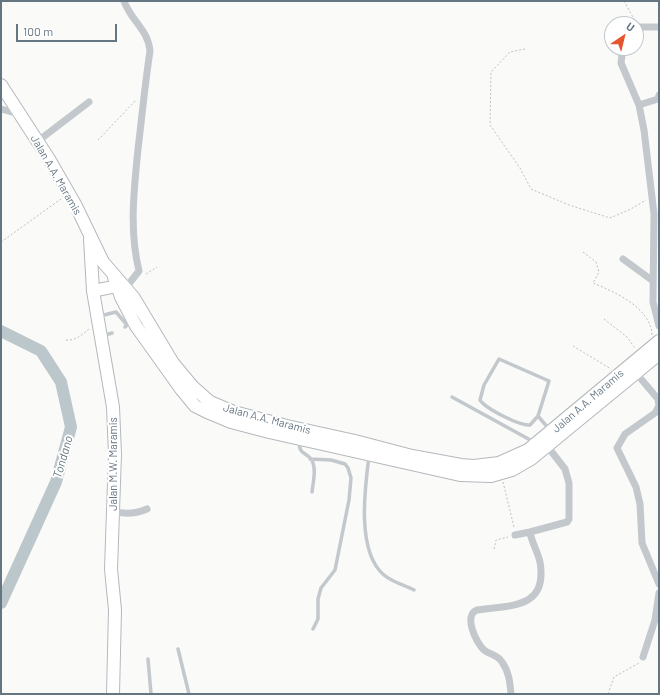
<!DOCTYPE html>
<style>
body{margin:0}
#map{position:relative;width:660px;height:695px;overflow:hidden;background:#fafaf8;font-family:Barlow,sans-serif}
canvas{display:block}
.frame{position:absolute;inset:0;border:2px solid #657683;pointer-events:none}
.north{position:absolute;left:604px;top:16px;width:40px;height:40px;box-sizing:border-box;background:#fff;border:1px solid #c1c8cd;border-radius:50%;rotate:35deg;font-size:11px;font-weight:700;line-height:16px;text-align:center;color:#657683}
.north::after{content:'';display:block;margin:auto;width:14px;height:18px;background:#e4572e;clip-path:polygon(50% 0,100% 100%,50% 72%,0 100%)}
.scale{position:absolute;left:16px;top:24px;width:101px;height:18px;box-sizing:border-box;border:2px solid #657683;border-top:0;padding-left:5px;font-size:12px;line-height:14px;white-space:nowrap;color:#657683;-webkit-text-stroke:3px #fff;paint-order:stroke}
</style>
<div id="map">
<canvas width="660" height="695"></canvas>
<div class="frame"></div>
<div class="north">U</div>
<div class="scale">100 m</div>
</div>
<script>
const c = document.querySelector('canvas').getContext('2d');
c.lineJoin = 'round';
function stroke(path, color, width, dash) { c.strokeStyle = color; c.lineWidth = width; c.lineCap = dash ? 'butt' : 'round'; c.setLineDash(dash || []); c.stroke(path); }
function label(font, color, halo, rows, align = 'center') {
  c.font = font + ' Barlow,sans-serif'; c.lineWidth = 4; c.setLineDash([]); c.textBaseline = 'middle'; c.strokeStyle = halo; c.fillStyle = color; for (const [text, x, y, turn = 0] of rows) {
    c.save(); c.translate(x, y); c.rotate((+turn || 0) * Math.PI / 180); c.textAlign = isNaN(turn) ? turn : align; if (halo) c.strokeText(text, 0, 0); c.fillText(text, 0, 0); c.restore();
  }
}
stroke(new Path2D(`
 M 1,331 L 41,351 L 61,382 L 71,427 L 56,482 L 1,603`), '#bbc7cb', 12);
const highway = new Path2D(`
 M 1,85 L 49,159 L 76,206 L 103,262 L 134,298 L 173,363 L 193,387 L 210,402 L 234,412 L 287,426 L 355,441 L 412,456 L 461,465 L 474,466 L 499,463 L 528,450 L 659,341
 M 90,239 L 93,291 L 113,407 L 115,454 L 111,569 L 115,610 L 113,694
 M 114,277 L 121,297 L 136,326 L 181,389 L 195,406 L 207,412 L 231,422 L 269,432 L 460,475 L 491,476 L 512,470 L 531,459 L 659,354
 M 93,291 L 117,286`);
stroke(highway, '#b4b9bd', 14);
stroke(new Path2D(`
 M 624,1 L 635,21
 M 525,49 L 510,52 L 491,72 L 490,125 L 520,168 L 531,189 L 569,205 L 610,218 L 631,209 L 646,200
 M 98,140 L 136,100
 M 1,242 L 61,199
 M 583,252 L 596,262 L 599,272 L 593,283 C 615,292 651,308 652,335
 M 146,274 L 157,267
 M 604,319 L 627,337 L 635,348
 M 66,340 C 75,341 82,335 89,329
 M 573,346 L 611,369
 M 503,482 L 514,527
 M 494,549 L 496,540 L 508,537
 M 608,694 L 614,677 L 639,663`), '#bbbfc2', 1, [2, 2]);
stroke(new Path2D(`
 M 100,316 L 116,312 L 127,325 L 125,327
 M 102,336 L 112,333
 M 452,397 L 534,442
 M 538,416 L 549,381 L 499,359 L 484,385 L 480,400 C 486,409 520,426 530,425 L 538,416 L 549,429
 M 299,442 C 300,455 304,451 311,459 C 317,467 313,483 312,492
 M 369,456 C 365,487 356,552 384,575 C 392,582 404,585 414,590
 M 310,459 L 331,460 L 345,464 L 348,468 L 351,478 L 349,500 L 335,570 L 321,588 L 318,599 L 318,619 L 313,629
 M 178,649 L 189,694
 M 148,659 L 151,694`), '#c3c8cc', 3.5);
stroke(new Path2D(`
 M 124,1 C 131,21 148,29 150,51 C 145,84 142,116 138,149 C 134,190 129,230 139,271 L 124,290
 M 636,29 L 639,27 L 659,27
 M 623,48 L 621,63 L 639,105 L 644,130 L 654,214 L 653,302 L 659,326
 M 639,105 L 658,99 L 659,95
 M 1,109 L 19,114
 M 38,141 L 89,102
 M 623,259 L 653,281
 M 636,373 L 658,399 L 659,406 L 655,413 L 625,434 L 617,448 L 636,487 L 640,504 L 642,543 L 659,584
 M 113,511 C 125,515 135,514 147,509
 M 515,535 L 530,532
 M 643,657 L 655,620 L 659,593
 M 511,694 C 510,682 509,672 502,662 C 497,654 490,655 484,650 C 476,643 463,615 477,610 C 511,605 548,609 540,562 C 538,552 531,541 530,532 L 567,522 L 569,519 L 569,483 L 565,469 L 548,447`), '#c3c8cc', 7);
stroke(highway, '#fff', 12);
label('11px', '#657683', '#fff', [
 ["Jalan A.A. Maramis",56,175,60],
 ["Jalan A.A. Maramis",588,401,-41],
 ["Jalan A.A. Maramis",267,419,15],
 ["Jalan M.W. Maramis",113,464,-90]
]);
label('italic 12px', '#60757c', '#fff', [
 ["Tondano",63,457,-74]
]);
</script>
